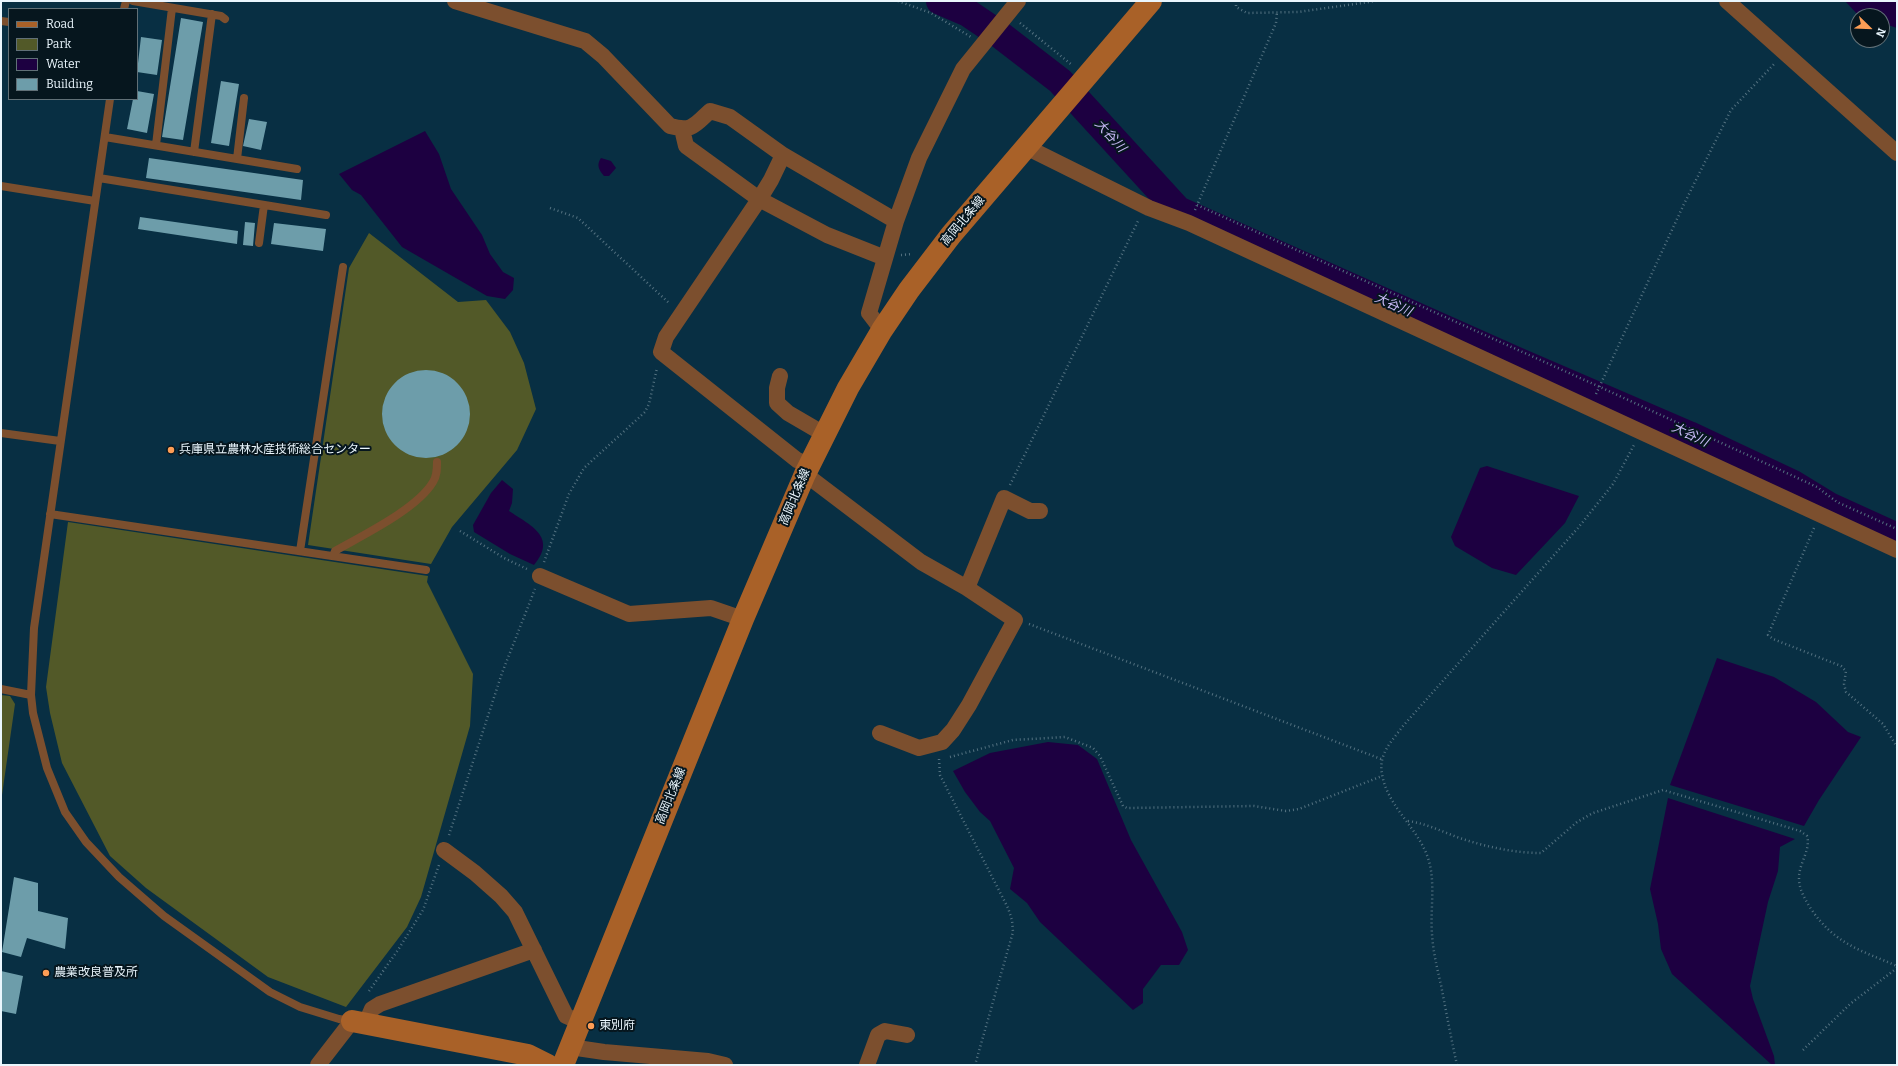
<!DOCTYPE html>
<meta charset="utf-8">
<style>
body{margin:0}
#map{position:relative;width:1898px;height:1066px;overflow:hidden;background:#082f43;font-family:Bitter,serif}
canvas{display:block}
.frame{position:absolute;inset:0;border:2px solid #eaf6fd;pointer-events:none}
.legend{position:absolute;left:8px;top:8px;width:130px;height:92px;box-sizing:border-box;background:#06161e;border:1px solid #617077;margin:0;padding:5px 7px;list-style:none;font-size:12px;color:#eaf6fd}
.legend li{display:flex;align-items:center;gap:8px;height:20px}
.legend b{width:20px;border:1px solid #617077}
.north{position:absolute;left:1850px;top:8px;width:40px;height:40px;box-sizing:border-box;background:#06161e;border:1px solid #617077;border-radius:50%;rotate:113deg;font-size:11px;font-weight:700;line-height:16px;text-align:center;color:#eaf6fd}
.north::after{content:'';display:block;margin:auto;width:14px;height:18px;background:#fd9d55;clip-path:polygon(50% 0,100% 100%,50% 72%,0 100%)}
</style>
<div id="map">
<canvas width="1898" height="1066"></canvas>
<div class="frame"></div>
<ul class="legend">
<li><b style="height:5px;background:#a96128"></b>Road</li>
<li><b style="height:11px;background:#525928"></b>Park</li>
<li><b style="height:11px;background:#1d0041"></b>Water</li>
<li><b style="height:11px;background:#6d9daa"></b>Building</li>
</ul>
<div class="north">N</div>
</div>
<script>
const c = document.querySelector('canvas').getContext('2d');
c.lineJoin = 'round';
function fillPath(path, color) { c.fillStyle = color; c.fill(path, 'evenodd'); }
function stroke(path, color, width, dash) { c.strokeStyle = color; c.lineWidth = width; c.lineCap = dash ? 'butt' : 'round'; c.setLineDash(dash || []); c.stroke(path); }
function label(font, color, halo, rows, align = 'center') {
  c.font = font + ' Bitter,"Noto Sans JP",serif'; c.lineWidth = 4; c.setLineDash([]); c.textBaseline = 'middle'; c.strokeStyle = halo; c.fillStyle = color; for (const [text, x, y, turn = 0] of rows) {
    c.save(); c.translate(x, y); c.rotate((+turn || 0) * Math.PI / 180); c.textAlign = isNaN(turn) ? turn : align; if (halo) c.strokeText(text, 0, 0); c.fillText(text, 0, 0); c.restore();
  }
}
fillPath(new Path2D(`
 M 369,233 L 458,302 L 486,300 L 510,332 L 524,363 L 536,409 L 517,450 L 452,527 L 431,564 L 308,545 L 349,268 Z
 M 68,522 L 428,576 L 427,582 L 473,674 L 470,726 L 421,897 L 407,927 L 346,1007 L 268,977 L 146,888 L 110,856 L 62,763 L 50,713 L 46,687 Z
 M 1,695 L 10,696 L 15,704 L 1,802 Z`), '#525928');
fillPath(new Path2D(`
 M 1845,1 L 1897,1 L 1897,28 L 1882,23 L 1882,16 L 1859,16 Z
 M 425,131 L 439,154 L 451,189 L 482,235 L 490,254 L 503,272 L 514,278 L 513,290 L 505,299 L 487,296 L 402,247 L 361,195 L 352,190 L 339,174 Z
 M 601,158 L 611,161 L 616,168 L 609,176 L 604,176 C 599,170 596,165 601,158 Z
 M 1487,466 L 1579,496 L 1565,523 L 1516,575 L 1492,568 L 1455,546 L 1451,537 L 1480,468 Z
 M 502,480 L 513,489 L 512,503 L 509,511 C 530,525 558,537 534,565 L 510,554 L 474,532 L 473,525 L 491,493 Z
 M 1717,658 L 1774,677 L 1816,702 L 1848,732 L 1861,737 L 1819,800 L 1804,826 L 1670,785 Z
 M 1048,742 L 1078,745 L 1097,759 L 1131,840 L 1182,932 L 1188,950 L 1179,965 L 1161,965 L 1143,989 L 1143,1003 L 1133,1010 L 1040,922 L 1027,903 L 1010,889 L 1014,868 L 990,821 L 980,812 L 965,792 L 953,771 L 990,753 Z
 M 1668,798 L 1795,839 L 1780,847 L 1778,871 L 1768,902 L 1750,986 L 1753,999 L 1774,1056 L 1775,1065 L 1772,1065 L 1672,974 L 1661,949 L 1658,924 L 1650,889 Z`), '#1d0041');
stroke(new Path2D(`
 M 940,1 L 968,13 L 999,34 L 1060,81 L 1178,210 L 1517,361 L 1689,435 L 1793,484 L 1829,506 L 1897,537`), '#1d0041', 28);
fillPath(new Path2D(`
 M 181,18 L 203,22 L 183,140 L 162,137 Z
 M 141,37 L 162,40 L 157,75 L 137,72 Z
 M 221,81 L 239,84 L 229,146 L 211,143 Z
 M 137,91 L 154,94 L 147,133 L 127,129 L 133,99 L 137,99 Z
 M 249,119 L 267,122 L 261,150 L 243,146 Z
 M 149,158 L 303,180 L 301,200 L 146,178 Z
 M 140,217 L 238,231 L 237,244 L 138,229 Z
 M 245,222 L 255,223 L 253,246 L 243,245 Z
 M 274,223 L 326,229 L 323,251 L 271,244 Z
 M382 414a44 44 0 1 1 88 0a44 44 0 1 1-88 0Z
 M 14,877 L 38,883 L 38,911 L 68,918 L 65,949 L 27,938 L 21,957 L 2,952 Z
 M 1,971 L 23,976 L 16,1014 L 1,1011 Z`), '#6d9daa');
stroke(new Path2D(`
 M 898,1 L 931,13 L 971,37
 M 1236,1 L 1236,7 L 1247,13 L 1298,12 L 1376,1
 M 1020,23 L 1072,65
 M 1197,205 L 1600,387 L 1817,487 L 1837,502 L 1897,529
 M 550,208 L 578,218 L 670,304
 M 1195,210 L 1276,23 L 1277,12
 M 901,255 L 912,254
 M 1596,394 L 1684,204 L 1731,110 L 1775,63
 M 1010,485 L 1139,219
 M 1814,528 L 1768,635 L 1773,639 L 1841,666 L 1846,671 L 1844,684 L 1846,692 L 1883,724 L 1897,747
 M 460,531 L 504,558 L 527,569
 M 544,562 L 569,494 L 584,468 L 645,412 L 649,404 L 657,368
 M 1029,624 L 1381,759
 M 950,757 L 1013,740 L 1065,737 L 1093,748 L 1100,756 L 1123,806 L 1127,808 L 1254,806 L 1286,811 L 1299,809 L 1382,776
 M 939,759 L 940,775 L 1008,908 L 1012,920 L 1013,932 L 975,1065
 M 1408,821 C 1430,824 1448,835 1469,841 C 1492,848 1517,853 1541,853 L 1577,822 L 1593,813 L 1663,790 L 1800,831 L 1807,836 C 1811,850 1799,863 1799,878 C 1799,890 1805,899 1811,909 C 1835,944 1860,950 1897,966
 M 449,835 L 502,673 L 535,589
 M 369,991 L 398,950 L 423,910 L 439,865
 M 1803,1050 L 1850,1004 L 1897,968
 M 1457,1065 C 1451,1038 1446,1011 1441,985 C 1437,968 1433,951 1432,934 C 1430,910 1436,882 1428,858 C 1418,828 1387,806 1382,774 C 1378,754 1392,741 1403,726 L 1578,528 L 1613,484 L 1634,445`), '#547281', 2.5, [1, 3]);
stroke(new Path2D(`
 M 133,1 L 221,16 L 225,19
 M 124,9 L 126,1
 M 1,21 L 9,22
 M 110,99 L 34,628 L 31,695 L 33,713 L 47,768 L 65,812 L 86,842 L 119,877 L 164,916 L 270,992 L 300,1007 L 339,1019 L 351,1021
 M 105,137 L 297,169
 M 156,145 L 172,8
 M 194,152 L 212,14
 M 237,159 L 244,98
 M 99,178 L 326,215
 M 1,186 L 95,201
 M 259,243 L 264,205
 M 1,433 L 60,441
 M 50,514 L 426,570
 M 300,551 L 343,267
 M 333,556 L 335,551 C 363,535 417,509 433,482 C 437,476 437,469 437,462
 M 1,689 L 31,695`), '#7c4f2e', 8);
stroke(new Path2D(`
 M 455,1 L 585,41 L 603,56 L 670,126 C 692,132 694,126 710,111 L 730,117 L 783,155 L 896,221
 M 1727,1 L 1897,153
 M 682,129 L 686,146 L 759,199 L 827,235 L 885,258
 M 1026,147 L 1149,208 L 1189,223 L 1897,550
 M 783,155 L 771,180 L 760,198 L 666,337 L 661,352 L 797,460 L 809,465
 M 882,330 L 869,313 L 896,221 L 919,158 L 963,69 L 1018,1
 M 780,376 L 777,388 L 777,403 L 788,413 L 824,434
 M 805,474 L 921,562 L 967,588 L 1015,620 L 969,705 L 953,730 L 942,742 L 919,748 L 880,733
 M 540,576 L 629,614 L 711,608 L 743,619
 M 967,588 L 1004,498 L 1030,511 L 1040,511
 M 444,850 L 475,873 L 501,896 L 515,912 L 566,1016 L 580,1022
 M 366,1023 L 372,1009 L 380,1004 L 534,950
 M 570,1047 L 604,1052 L 708,1061 L 725,1065
 M 318,1065 L 352,1021
 M 867,1065 L 878,1035 L 885,1031 L 907,1035`), '#7c4f2e', 16);
stroke(new Path2D(`
 M 352,1021 L 528,1055 L 548,1065
 M 563,1065 L 743,619 L 805,474 L 848,388 L 882,330 L 909,290 L 951,235 L 1151,1`), '#a96128', 22);
for (const [x, y, r, color] of [
 [171,450,4,"#fd9d55"],
 [46,973,4,"#fd9d55"],
 [591,1026,4,"#fd9d55"]
]) { const dot = new Path2D(); dot.arc(x, y, r, 0, 2 * Math.PI); c.fillStyle = color; c.fill(dot); stroke(dot, '#06161e', 1.5); }
label('12px', '#eaf6fd', '#06161e', [
 ["高岡北条線",963,221,-50],
 ["高岡北条線",795,497,-67],
 ["高岡北条線",671,796,-68]
]);
label('12px', '#eaf6fd', '#06161e', [
 ["兵庫県立農林水産技術総合センター",179,450],
 ["農業改良普及所",54,973],
 ["東別府",599,1026]
], 'left');
label('italic 13px', '#c7b9f5', '#06161e', [
 ["大谷川",1110,136,48],
 ["大谷川",1393,305,24],
 ["大谷川",1690,435,25]
]);
</script>
